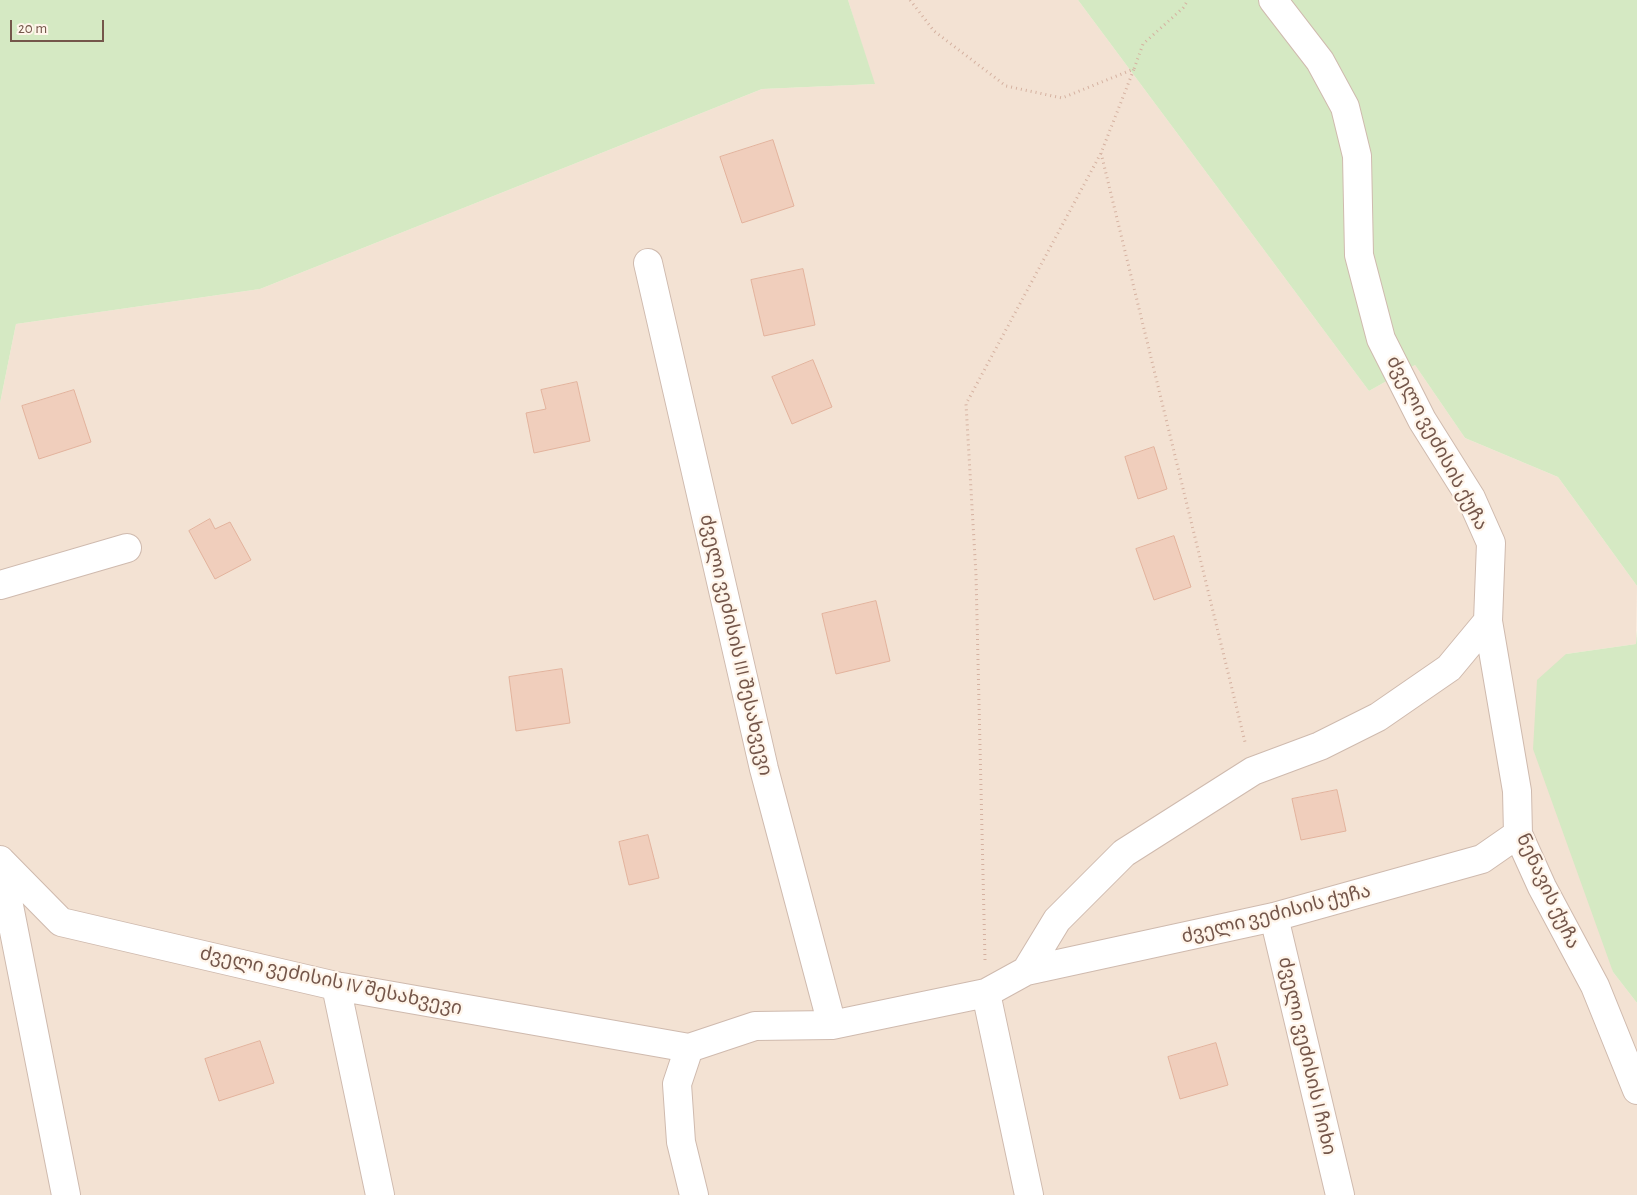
<!DOCTYPE html>
<meta charset="utf-8">
<style>
body{margin:0}
#map{position:relative;width:1637px;height:1195px;overflow:hidden;background:#fcf1e4;font-family:"Alegreya Sans",sans-serif}
canvas{display:block}
.scale{position:absolute;left:10px;top:20px;width:94px;height:22px;box-sizing:border-box;border:2px solid #74564a;border-top:0;padding-left:6px;font-size:15px;line-height:18px;white-space:nowrap;color:#74564a;-webkit-text-stroke:4px #fff5ea;paint-order:stroke}
</style>
<div id="map">
<canvas width="1637" height="1195"></canvas>
<div class="scale">20 m</div>
</div>
<script>
const c = document.querySelector('canvas').getContext('2d');
c.lineJoin = 'round';
function fillPath(path, color) { c.fillStyle = color; c.fill(path, 'evenodd'); }
function stroke(path, color, width, dash) { c.strokeStyle = color; c.lineWidth = width; c.lineCap = dash ? 'butt' : 'round'; c.setLineDash(dash || []); c.stroke(path); }
function label(font, color, halo, rows, align = 'center') {
  c.font = font + ' "Alegreya Sans","Noto Sans Georgian",sans-serif'; c.lineWidth = 4.5; c.setLineDash([]); c.textBaseline = 'middle'; c.strokeStyle = halo; c.fillStyle = color; for (const [text, x, y, turn = 0] of rows) {
    c.save(); c.translate(x, y); c.rotate((+turn || 0) * Math.PI / 180); c.textAlign = isNaN(turn) ? turn : align; if (halo) c.strokeText(text, 0, 0); c.fillText(text, 0, 0); c.restore();
  }
}
fillPath(new Path2D(`
 M 848,0 L 1078,0 L 1369,391 L 1415,365 L 1465,438 L 1558,477 L 1637,586 L 1636,644 L 1566,654 L 1613,972 L 1637,1003 L 1637,1195 L 0,1195 L 0,403 L 16,324 L 260,289 L 762,89 L 874,84 Z`), '#f3e2d3');
fillPath(new Path2D(`
 M 0,0 L 848,0 L 875,84 L 762,89 L 260,289 L 16,324 L 0,403 Z
 M 1078,0 L 1637,0 L 1637,586 L 1558,477 L 1465,438 L 1415,365 L 1369,391 Z
 M 1637,630 L 1637,1003 L 1613,972 L 1533,749 L 1537,680 L 1566,654 L 1636,644 Z`), '#d5e9c3');
const building = new Path2D(`
 M 773,140 L 794,206 L 742,223 L 720,157 Z
 M 803,269 L 815,325 L 764,336 L 751,280 Z
 M 813,360 L 832,407 L 792,424 L 772,377 Z
 M 577,382 L 590,441 L 534,453 L 526,413 L 546,409 L 541,390 Z
 M 74,390 L 91,442 L 39,459 L 22,406 Z
 M 1154,447 L 1167,489 L 1138,499 L 1125,457 Z
 M 210,519 L 215,529 L 230,522 L 251,560 L 215,579 L 189,531 Z
 M 1174,536 L 1191,587 L 1154,600 L 1136,549 Z
 M 876,601 L 890,661 L 836,674 L 822,614 Z
 M 562,669 L 570,723 L 516,731 L 509,677 Z
 M 1337,790 L 1346,831 L 1301,840 L 1292,799 Z
 M 648,835 L 659,878 L 629,885 L 619,842 Z
 M 260,1041 L 274,1083 L 219,1101 L 205,1059 Z
 M 1216,1043 L 1228,1085 L 1180,1099 L 1168,1057 Z`);
fillPath(building, '#f0cebc');
stroke(building, '#e3b39d', 1);
const minor = new Path2D(`
 M 648,263 L 764,769 L 832,1025
 M 0,585 L 127,548
 M 1488,621 L 1517,791 L 1518,834 L 1542,887 L 1595,986 L 1637,1090
 M 0,860 L 61,922 L 336,986 L 689,1048
 M 0,860 L 66,1195
 M 1274,917 L 1340,1195
 M 1026,971 L 1057,920 L 1124,853 L 1253,771 L 1320,746 L 1378,717 L 1449,668 L 1488,621 L 1491,543 L 1471,498 L 1422,420 L 1381,339 L 1359,255 L 1357,156 L 1345,107 L 1320,61 L 1273,0
 M 336,986 L 380,1195
 M 986,993 L 1029,1195
 M 694,1195 L 681,1142 L 677,1084 L 689,1048 L 755,1026 L 832,1025 L 986,993 L 1026,971 L 1274,917 L 1482,859 L 1518,834`);
stroke(minor, '#cfbaae', 30);
stroke(new Path2D(`
 M 910,0 L 934,31 L 1006,86 L 1062,98 L 1134,69 L 1143,44 L 1183,8 L 1188,0
 M 1101,153 L 1245,742
 M 985,960 L 976,575 L 966,404 L 1101,153 L 1134,69`), '#d5b1a0', 3, [1, 4]);
stroke(minor, '#fff', 28);
label('19px', '#74564a', '#fff5ea', [
 ["ძველი ვეძისის ქუჩა",1437,443,62],
 ["ძველი ვეძისის III შესახვევი",736,645,77],
 ["ნენავის ქუჩა",1548,891,65],
 ["ძველი ვეძისის ქუჩა",1276,914,-14],
 ["ძველი ვეძისის IV შესახვევი",331,981,12],
 ["ძველი ვეძისის I ჩიხი",1307,1056,77]
]);
</script>
